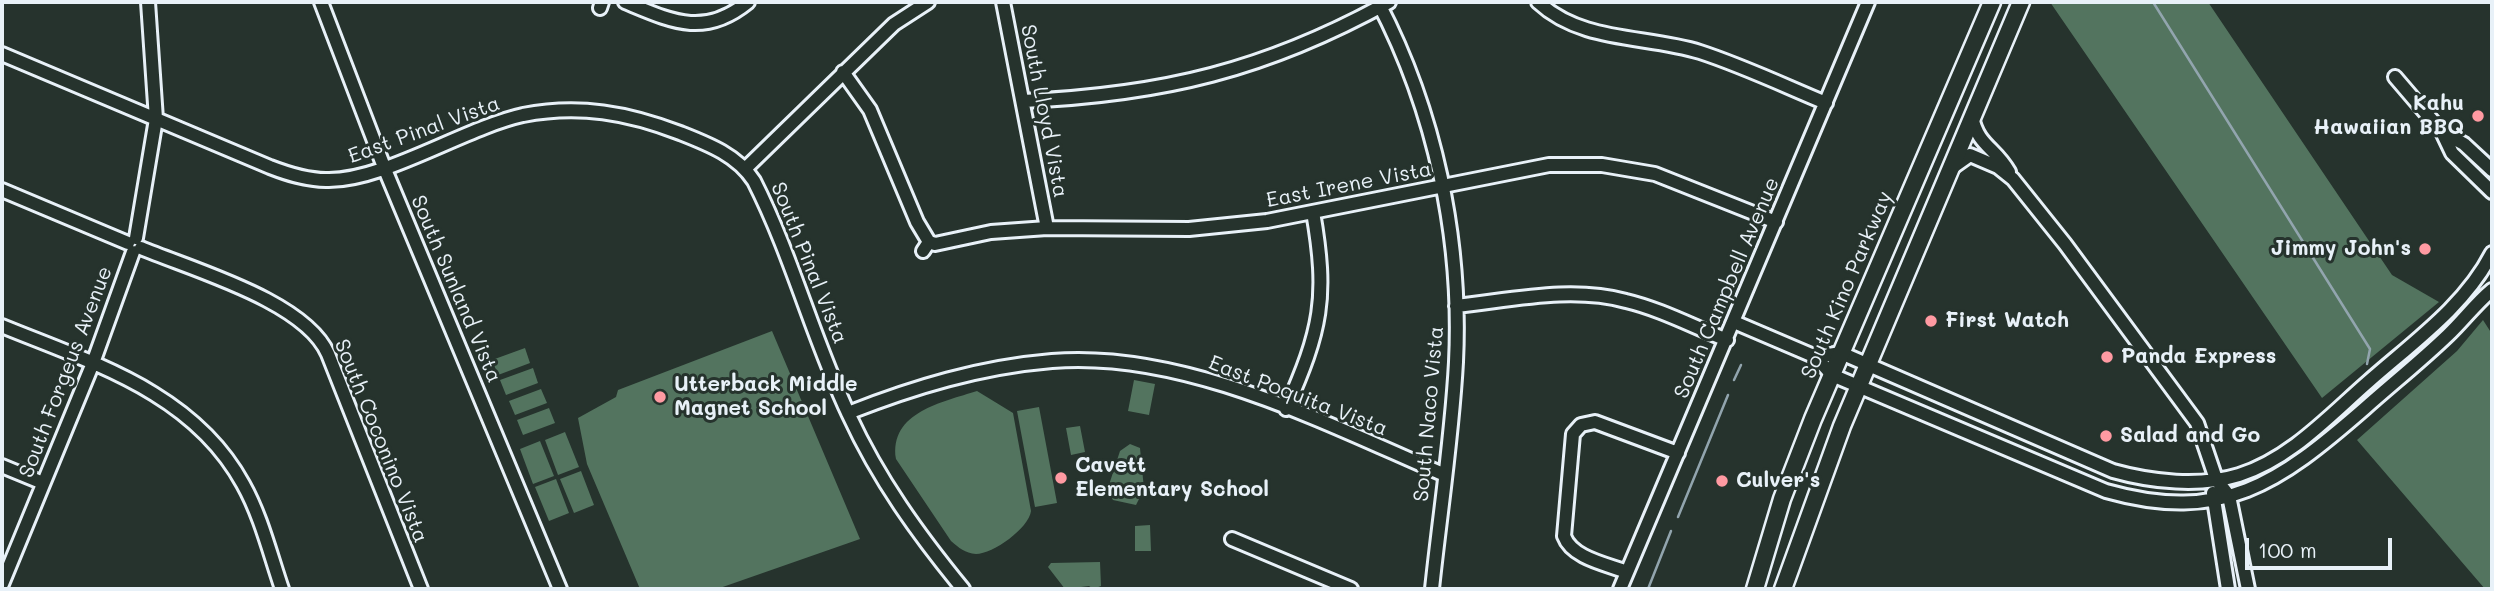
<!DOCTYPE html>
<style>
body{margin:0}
#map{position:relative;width:2494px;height:591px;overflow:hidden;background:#26332d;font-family:Mali,sans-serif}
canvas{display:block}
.frame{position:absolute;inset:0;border:4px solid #e8f1f8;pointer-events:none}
.scale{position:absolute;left:2245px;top:538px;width:147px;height:32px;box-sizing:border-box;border:4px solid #e8f1f8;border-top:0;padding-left:9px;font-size:21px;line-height:24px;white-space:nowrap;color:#e8f1f8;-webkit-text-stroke:5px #26332d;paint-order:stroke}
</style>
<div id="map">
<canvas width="2494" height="591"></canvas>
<div class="frame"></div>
<div class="scale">100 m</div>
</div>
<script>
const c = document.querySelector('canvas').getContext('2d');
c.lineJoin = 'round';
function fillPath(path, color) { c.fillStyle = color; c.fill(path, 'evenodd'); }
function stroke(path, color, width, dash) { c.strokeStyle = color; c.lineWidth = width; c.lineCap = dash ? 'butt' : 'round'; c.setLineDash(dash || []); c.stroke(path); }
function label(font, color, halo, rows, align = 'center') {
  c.font = font + ' Mali,sans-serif'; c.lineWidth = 6; c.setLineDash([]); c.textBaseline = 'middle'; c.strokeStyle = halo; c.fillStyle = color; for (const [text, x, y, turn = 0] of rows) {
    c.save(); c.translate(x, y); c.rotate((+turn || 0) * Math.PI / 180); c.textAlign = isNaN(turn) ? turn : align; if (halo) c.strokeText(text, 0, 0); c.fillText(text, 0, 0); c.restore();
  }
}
fillPath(new Path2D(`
 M 2050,2 L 2208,2 L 2392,275 L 2439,302 L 2322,398 Z
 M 2483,320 L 2492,334 L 2492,589 L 2485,589 L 2357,440 L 2457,351 Z
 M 772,331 L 860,539 L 717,589 L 640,589 L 587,464 L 578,418 L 616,397 L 618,390 Z
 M 525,348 L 530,363 L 498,375 L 492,360 Z
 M 533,368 L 538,383 L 506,395 L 500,380 Z
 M 1134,380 L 1155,384 L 1149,415 L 1128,411 Z
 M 541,389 L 547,403 L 515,415 L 509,401 Z
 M 977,391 L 1013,413 L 1031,511 C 1029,528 993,554 976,554 C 965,553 959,548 951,541 L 896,459 C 889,412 943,402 977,391 Z
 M 1039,407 L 1057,503 L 1035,507 L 1017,411 Z
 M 549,408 L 555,423 L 523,435 L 517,420 Z
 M 1080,426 L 1085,452 L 1071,455 L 1066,428 Z
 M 565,432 L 579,467 L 558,475 L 545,440 Z
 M 540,441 L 554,476 L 533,484 L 520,449 Z
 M 1130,444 L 1140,448 L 1144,489 L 1136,505 L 1113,500 L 1107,491 L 1120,451 Z
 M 581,471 L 594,505 L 574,513 L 560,479 Z
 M 556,479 L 569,513 L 549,521 L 535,487 Z
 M 1150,525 L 1151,551 L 1135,551 L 1135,526 Z
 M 1100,562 L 1101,586 L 1093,589 L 1089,586 L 1065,589 L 1048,567 L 1051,563 Z`), '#53745f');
stroke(new Path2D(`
 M 2153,2 L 2370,349 L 2367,364
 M 1734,380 L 1741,365
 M 1678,517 L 1728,395
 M 1648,589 L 1671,531`), '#92a5ae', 2.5);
const minor = new Path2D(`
 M 321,2 L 384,167 L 560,589
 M 625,2 C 671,21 704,38 748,2
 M 1003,2 L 1047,228
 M 1378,2 C 1435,111 1462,239 1456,362 C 1452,438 1440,513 1432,589
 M 1538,2 C 1582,43 1646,35 1700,52 C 1743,66 1785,86 1826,103
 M 600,8 L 602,2
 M 2,54 L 270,167 C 288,174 306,180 326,180 C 382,182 464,128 523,115 C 579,104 628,113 680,133 C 708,144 737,155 754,181 C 792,256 813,339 849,415 C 879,480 918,534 963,589
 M 843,72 L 870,110 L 917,222 L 929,242
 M 2395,77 L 2442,132 L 2452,153 L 2492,192
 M 1023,101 C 1162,95 1266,70 1389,2
 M 1972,117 C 1978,146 1995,147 2009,172
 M 2442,132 L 2464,144 L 2492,170
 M 1953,167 L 1970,155 L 1998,167 L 2013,179 L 2065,244 L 2197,423 L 2216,479 L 2229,496 L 2248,589
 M 746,168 L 894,24 L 928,2
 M 2,190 L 128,243
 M 136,238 L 156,119 L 148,2
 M 141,248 C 193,270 305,301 328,354 L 421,589
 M 923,251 L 929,242 L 935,244 L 991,232 L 1047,228 L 1189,229 L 1267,221 L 1549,165 L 1602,165 L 1655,174 L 1776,222
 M 1456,306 C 1512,300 1571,286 1626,301 C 1660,309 1694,327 1727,340
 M 1734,322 L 1816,357 L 1841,353 L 2113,471 C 2152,482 2200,487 2239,475 C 2290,459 2329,416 2368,382 C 2412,343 2465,306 2492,253
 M 2,326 C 92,363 193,392 243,484 C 261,516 270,554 282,589
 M 1816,357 L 1832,375 L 2106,491 C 2223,524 2279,483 2364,409 C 2392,384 2421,361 2448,335 C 2463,321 2476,303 2492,290
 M 1286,409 C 1321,330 1328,298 1313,212
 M 848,413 C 914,387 980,367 1052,361 C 1185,350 1326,424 1445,475
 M 2,466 L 43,483
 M 2213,493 L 2228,589
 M 1232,539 L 1351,589
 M 1627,572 C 1606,564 1572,558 1564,536 L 1573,434 L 1581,425 L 1595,422 L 1678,453
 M 2,584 L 93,363 L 133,252
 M 1620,589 L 1868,2`);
const major = new Path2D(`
 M 1755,589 L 1782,499 L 1813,419 L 1992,2
 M 1783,589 L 1842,426 L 2021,2`);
stroke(minor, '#e8f1f8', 18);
stroke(major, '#e8f1f8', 21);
stroke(minor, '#26332d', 12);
stroke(major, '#26332d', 16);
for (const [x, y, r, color] of [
 [2478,116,7,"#ff9aa2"],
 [2425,249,7,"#ff9aa2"],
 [1931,321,7,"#ff9aa2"],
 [2107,357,7,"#ff9aa2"],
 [660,397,7,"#ff9aa2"],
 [2106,436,7,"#ff9aa2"],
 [1061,478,7,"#ff9aa2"],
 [1722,481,7,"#ff9aa2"]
]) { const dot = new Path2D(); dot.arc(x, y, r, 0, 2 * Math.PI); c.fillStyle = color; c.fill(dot); stroke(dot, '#26332d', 2.5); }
label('bold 21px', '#e8f1f8', '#26332d', [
 ["Kahu",2464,104,"right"],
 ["Hawaiian BBQ",2464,128,"right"],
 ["Jimmy John's",2411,249,"right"],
 ["First Watch",1945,321],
 ["Panda Express",2121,357],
 ["Utterback Middle",674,385],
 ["Magnet School",674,409],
 ["Salad and Go",2120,436],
 ["Cavett",1075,466],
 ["Elementary School",1075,490],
 ["Culver's",1736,481]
], 'left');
label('21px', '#e8f1f8', '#26332d', [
 ["South Lloyd Vista",1044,111,79],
 ["East Pinal Vista",424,130,-20],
 ["East Irene Vista",1349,185,-11],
 ["South Pinal Vista",809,263,68],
 ["South Kino Parkway",1847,285,-67],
 ["South Campbell Avenue",1727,288,-67],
 ["South Sunland Vista",456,289,67],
 ["South Forgeus Avenue",66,372,-69],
 ["East Poquita Vista",1298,396,21],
 ["South Naco Vista",1429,414,-85],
 ["South Coconino Vista",381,441,68]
]);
</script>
